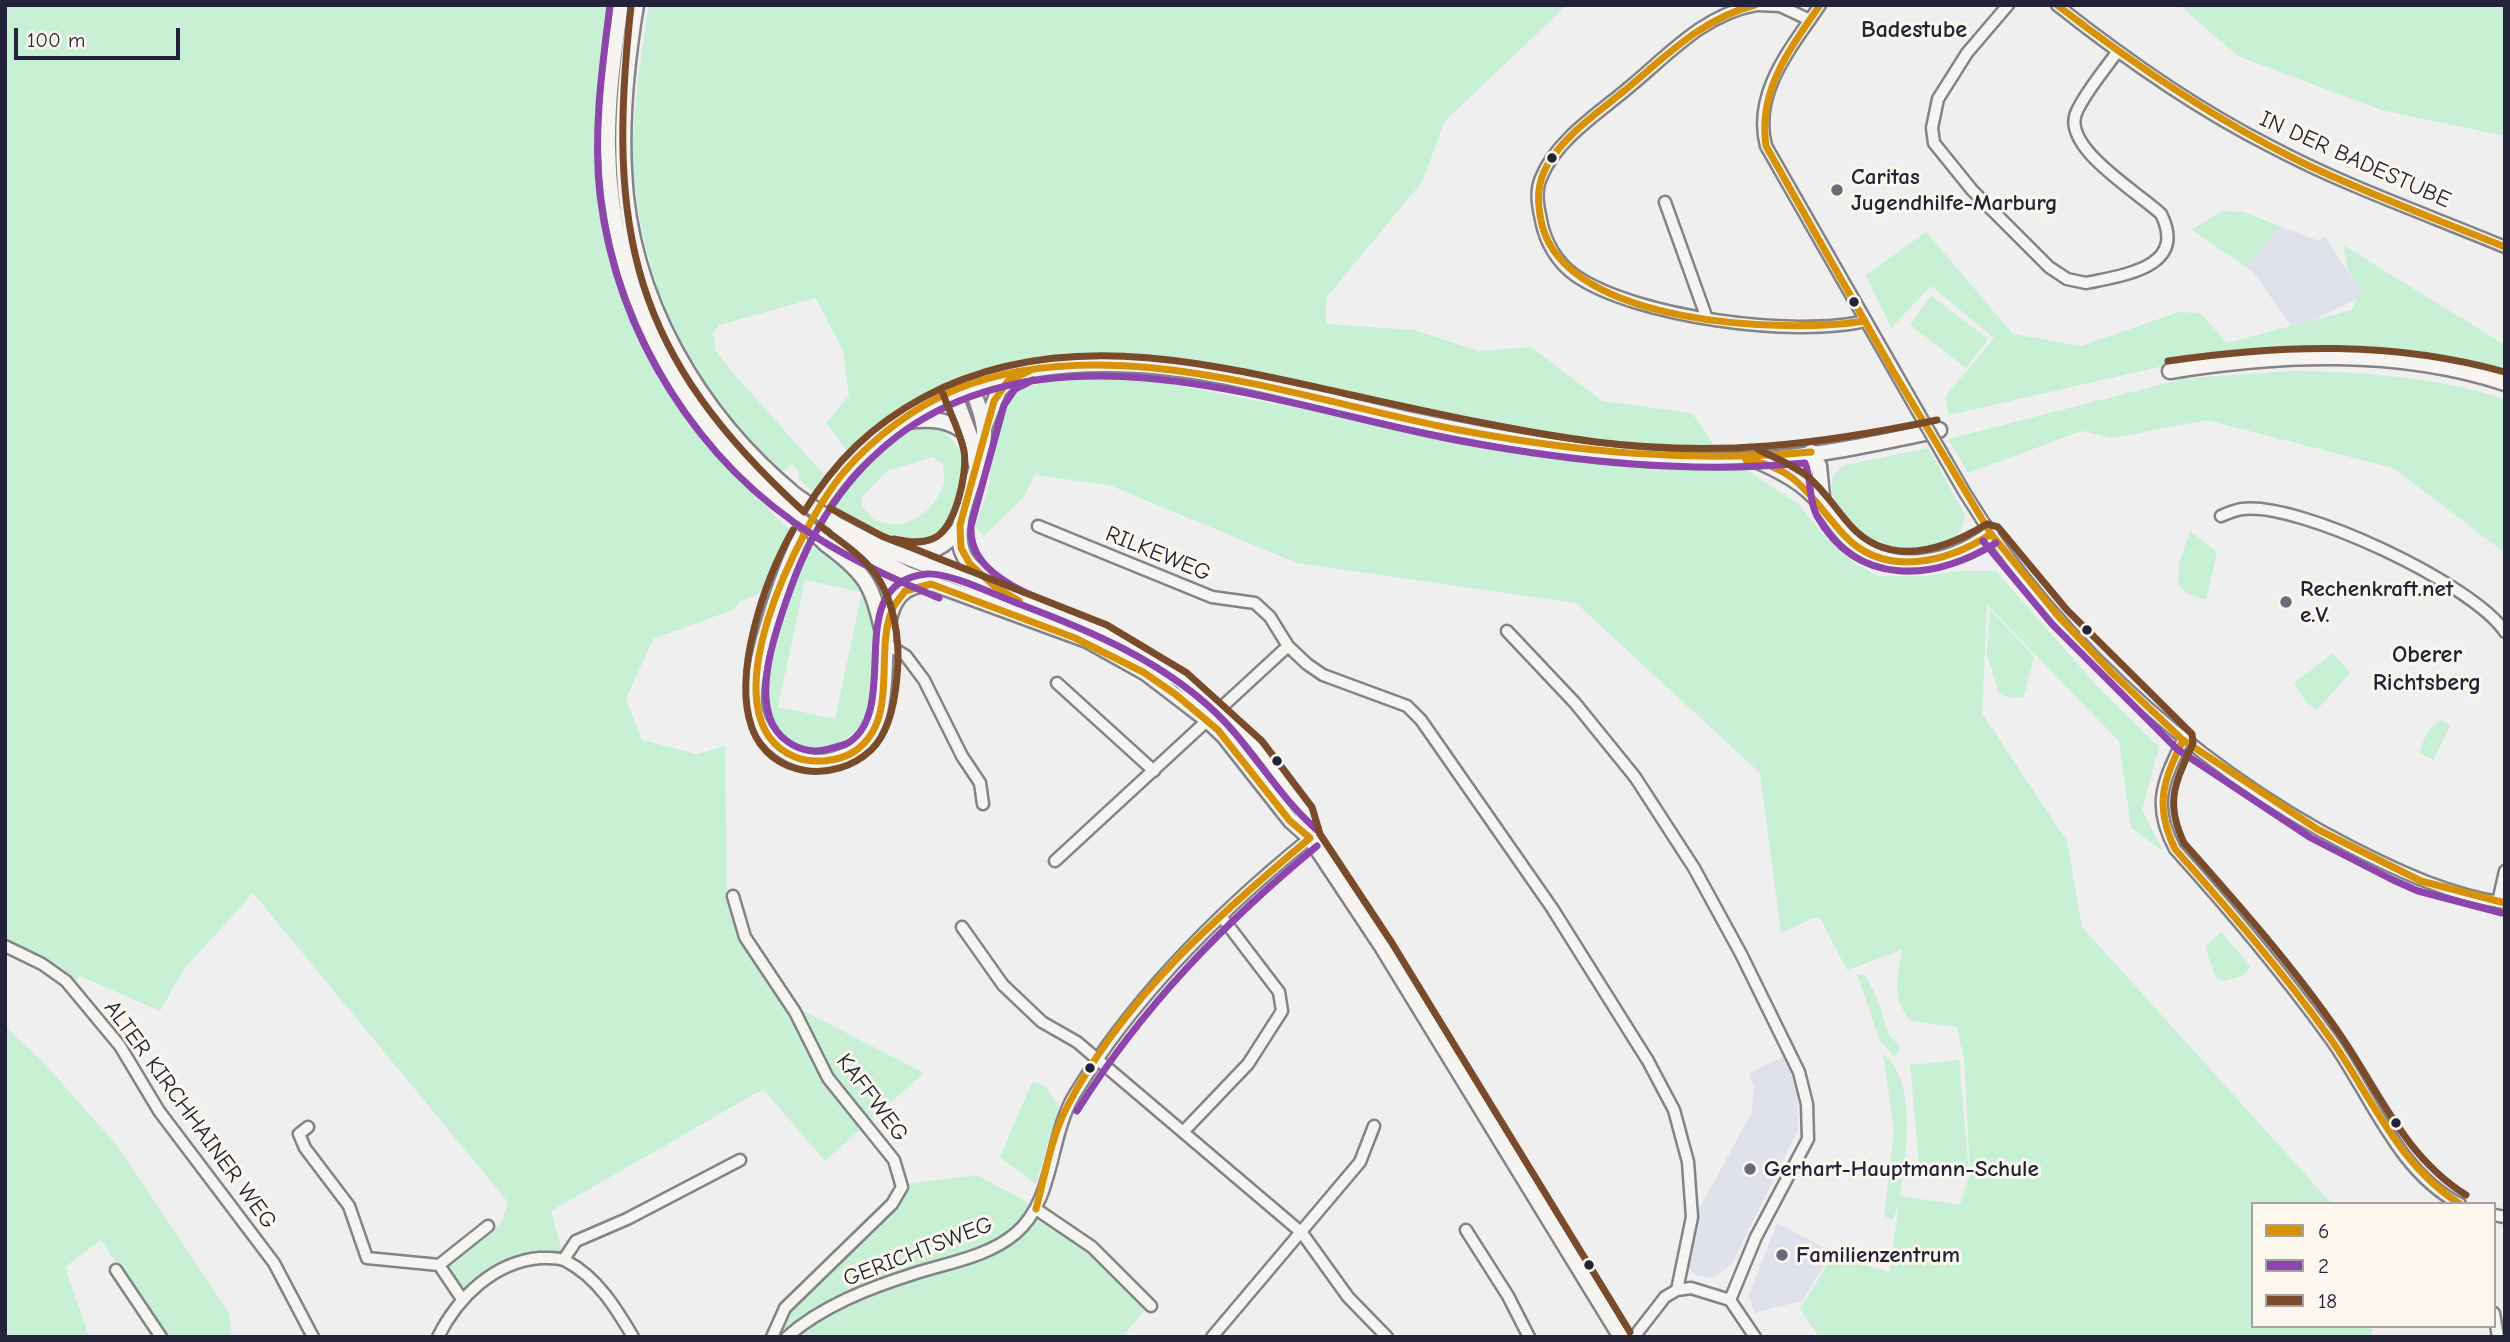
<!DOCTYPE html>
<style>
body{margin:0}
#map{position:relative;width:2510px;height:1342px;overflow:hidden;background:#efeff0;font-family:"Comic Neue",sans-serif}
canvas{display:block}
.frame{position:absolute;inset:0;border:7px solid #22223b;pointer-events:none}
.legend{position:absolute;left:2251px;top:1202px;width:245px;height:126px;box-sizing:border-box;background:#fbf7ec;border:2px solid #a4a2a5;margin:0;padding:9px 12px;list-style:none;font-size:21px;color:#22223b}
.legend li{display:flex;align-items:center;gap:14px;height:35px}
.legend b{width:35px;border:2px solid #a4a2a5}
.scale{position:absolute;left:14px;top:28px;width:166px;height:32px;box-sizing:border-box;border:4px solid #22223b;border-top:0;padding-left:9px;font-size:21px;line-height:24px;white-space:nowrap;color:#22223b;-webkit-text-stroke:5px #fbf7ec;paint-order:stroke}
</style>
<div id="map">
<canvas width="2510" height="1342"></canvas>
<div class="frame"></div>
<ul class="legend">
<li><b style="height:9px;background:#d79209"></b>6</li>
<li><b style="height:9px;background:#8e44ad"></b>2</li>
<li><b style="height:9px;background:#7a4b2a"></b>18</li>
</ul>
<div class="scale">100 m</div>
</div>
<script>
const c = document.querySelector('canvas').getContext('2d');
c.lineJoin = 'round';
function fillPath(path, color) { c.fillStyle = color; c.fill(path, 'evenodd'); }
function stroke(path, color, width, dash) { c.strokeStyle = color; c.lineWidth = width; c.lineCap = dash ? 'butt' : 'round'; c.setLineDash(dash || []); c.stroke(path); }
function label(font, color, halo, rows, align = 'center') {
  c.font = font + ' "Comic Neue",sans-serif'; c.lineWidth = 6; c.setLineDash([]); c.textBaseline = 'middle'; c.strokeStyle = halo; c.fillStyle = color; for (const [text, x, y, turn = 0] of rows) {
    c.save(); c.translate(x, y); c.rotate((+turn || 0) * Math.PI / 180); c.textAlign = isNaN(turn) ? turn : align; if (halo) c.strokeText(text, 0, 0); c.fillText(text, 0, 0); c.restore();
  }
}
fillPath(new Path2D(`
 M 2280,226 L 2319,241 L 2324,236 L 2364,295 L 2294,330 L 2253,272 L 2246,267 Z
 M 1785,1056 L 1797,1090 L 1798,1130 L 1732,1264 L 1713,1278 L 1696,1275 L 1684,1264 L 1699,1209 L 1752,1112 L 1754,1088 L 1749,1073 Z
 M 1777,1223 L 1833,1252 L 1802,1301 L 1754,1313 L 1749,1295 Z`), '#dfe2eb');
fillPath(new Path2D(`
 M 5,5 L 609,5 C 607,56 596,108 598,159 C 604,287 658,388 743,480 C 760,499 774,517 794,533 L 771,589 L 739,602 L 735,609 L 653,639 L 626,699 L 642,740 L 697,754 L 725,746 L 727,898 L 740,941 L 790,1014 L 798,1008 L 924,1073 L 825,1161 L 763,1089 L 551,1211 L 562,1252 C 522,1249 491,1265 462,1291 L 447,1265 L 501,1223 L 508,1202 L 253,893 L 184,969 L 160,1011 L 80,976 L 74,983 L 43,958 L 5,938 Z
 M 649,5 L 1567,5 L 1445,121 L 1422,182 L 1326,298 L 1326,324 L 1414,330 L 1479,351 L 1531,347 L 1602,401 L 1692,413 L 1719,453 L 1554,439 L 1434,417 L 1175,359 L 1113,356 L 1022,364 L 987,371 L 915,403 L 848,452 L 826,423 L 849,396 L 843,351 L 816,298 L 719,325 L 713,333 L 716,351 L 734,374 L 826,477 L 814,492 L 799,479 L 798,470 L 792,464 L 783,471 C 752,444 723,416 701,381 C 659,318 632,218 633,143 C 634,97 642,51 649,5 Z
 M 2179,5 L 2505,5 L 2505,136 L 2381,110 L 2238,56 Z
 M 2221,211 L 2243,212 L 2280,226 L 2246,267 L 2192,230 Z
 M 1926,232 L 2013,334 L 2081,346 L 2179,312 L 2200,313 L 2227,343 L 2352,310 L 2361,291 L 2348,269 L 2343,245 L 2505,345 L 2505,370 L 2424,354 L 2319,346 L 2272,349 L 2185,361 L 1949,415 L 1945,397 L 1994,338 L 1931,286 L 1891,328 L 1866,275 Z
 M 1931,296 L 1988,339 L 1966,368 L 1910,325 Z
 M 2293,371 C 2365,372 2436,377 2505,399 L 2505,553 L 2393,468 L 2207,420 L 2112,438 L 2082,431 L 1968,473 L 1948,439 L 2187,378 Z
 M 1073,378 L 1148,380 L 1561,458 L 1644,468 L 1747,470 L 1798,504 L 1828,540 L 1852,561 L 1878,576 L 1925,576 L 1958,571 L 1996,571 L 2097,686 L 2159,747 L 2142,810 L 2163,851 L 2131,828 L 2119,741 L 1987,605 L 1982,713 L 2067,841 L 2082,927 L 2332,1204 L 2253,1204 L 2253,1326 L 2371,1326 L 2373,1337 L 1819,1337 L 1800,1309 L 1836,1251 L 1854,1262 L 1890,1272 L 1899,1202 L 1893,1220 L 1884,1216 L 1894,1132 L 1883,1054 C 1918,1080 1906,1158 1900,1196 L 1960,1205 L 1970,1173 L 1964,1059 L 1957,1027 L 1911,1021 C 1891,998 1897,978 1902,950 L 1847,970 L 1820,918 L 1813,918 L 1781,933 L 1760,773 L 1576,603 L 1297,563 L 1109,485 L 1034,475 L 1025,496 L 984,536 L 975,527 L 989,486 L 994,429 L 1003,398 L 1017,388 Z
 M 921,425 C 998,429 973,595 864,527 C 852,520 840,513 829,503 L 888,442 ZM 932,457 L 943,464 C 943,471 945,480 943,486 C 933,512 906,533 878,521 C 872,519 867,511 862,507 L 862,497 L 887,471 Z
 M 1928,448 L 1965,515 C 1959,572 1847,566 1833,496 C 1830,481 1832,474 1845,465 Z
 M 2190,531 L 2217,552 L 2206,600 L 2186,593 L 2178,584 L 2179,564 Z
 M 808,544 C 857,572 877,591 876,652 C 876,669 877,689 871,705 C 860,741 818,761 787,737 C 779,730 768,724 765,714 C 757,687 795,572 808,544 ZM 805,580 L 862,592 L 835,719 L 778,707 Z
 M 1990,610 L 2034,656 L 2024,697 L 2011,698 L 1999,694 L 1987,655 Z
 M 2333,653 L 2350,673 L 2317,710 L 2306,702 L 2294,683 Z
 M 2441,720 L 2451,725 L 2433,760 L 2420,753 C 2423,739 2428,727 2441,720 Z
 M 2221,932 L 2251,967 L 2242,976 L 2222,981 L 2215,976 L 2205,946 Z
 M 1857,974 L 1864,975 C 1880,998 1879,1007 1888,1032 C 1891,1040 1898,1041 1900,1050 L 1894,1056 L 1880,1041 Z
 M 5,1026 L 45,1064 L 119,1148 L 229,1313 L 232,1337 L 166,1337 L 101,1240 L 65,1267 L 89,1337 L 5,1337 Z
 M 1959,1060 L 1969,1172 L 1920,1176 L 1910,1065 Z
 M 1032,1082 L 1044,1085 L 1059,1106 L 1036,1184 L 1000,1157 Z
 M 977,1175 L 1036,1207 L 1090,1249 L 1147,1308 L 1122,1337 L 775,1337 L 776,1330 L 799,1295 L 895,1206 L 907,1184 Z`), '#c7f0d4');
const minor = new Path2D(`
 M 1756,5 C 1705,14 1670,53 1633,84 C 1602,111 1556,139 1541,178 C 1535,191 1538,206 1541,220 C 1545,242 1557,263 1576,276 C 1636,317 1795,338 1865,321
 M 1758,5 L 1780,6 L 1810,20
 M 1820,5 C 1792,47 1752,92 1766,146 L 1917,410
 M 2008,5 L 1967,53 L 1938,99 L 1932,128 L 1934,143 L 1972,190 L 2049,267 L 2067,279 L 2086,283 C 2123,275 2188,268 2161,214 C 2138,192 2059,146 2077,111 C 2087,90 2104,71 2117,52
 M 2057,5 C 2124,58 2193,107 2270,146 C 2345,186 2426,214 2505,247
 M 1665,202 L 1706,316
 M 1947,462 C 2035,622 2189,764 2351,847 C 2400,872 2450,895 2505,903
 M 2221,516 C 2228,513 2235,510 2242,509 C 2298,501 2474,584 2505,632
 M 1038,526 L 1212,597 L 1255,603 L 1270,617 L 1288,646 L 1307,664 L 1323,675 L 1407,706 L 1421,720 L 1552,908 L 1648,1061 L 1674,1110 L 1688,1162 L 1692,1217 L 1677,1290
 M 1507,631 L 1575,703 L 1635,777 L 1694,868 L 1741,954 L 1799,1072 L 1807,1104 L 1808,1139 L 1756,1237 L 1730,1300
 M 886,644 L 906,656 L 924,680 L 962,756 L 980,783 L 983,804
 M 1057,683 L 1154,771
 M 2183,740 C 2163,782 2151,805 2175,849 C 2230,910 2282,972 2330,1038 C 2370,1093 2397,1172 2460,1204
 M 1055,861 L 1288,646
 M 733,896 L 745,937 L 795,1012 L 828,1078 L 894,1160 L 902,1187 L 892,1204 L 785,1308 L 772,1337
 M 2498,902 L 2505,871
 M 962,927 L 1003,985 L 1042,1022 L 1077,1042 L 1302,1233 L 1348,1297 L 1387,1337
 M 5,946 L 42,964 L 66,981 L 120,1046 L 159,1111 L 274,1263 L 313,1337
 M 308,1127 L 299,1134 L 305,1148 L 349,1206 L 367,1258 L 439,1265 L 462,1299
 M 1183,1132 L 1248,1064 L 1282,1011 L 1279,992 L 1221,916
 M 1036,1209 L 1092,1247 L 1151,1306
 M 2494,1215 L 2505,1217
 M 1466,1230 L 1508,1296 L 1529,1337
 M 564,1259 L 576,1241 L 627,1219 L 740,1160
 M 439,1265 L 488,1226
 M 116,1270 L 161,1337
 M 2494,1313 L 2498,1337
 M 438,1337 C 458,1297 494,1262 540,1258 C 549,1258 559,1257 566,1261 C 597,1277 616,1308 633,1337
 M 787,1337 C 822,1306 869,1288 913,1274 C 947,1263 988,1257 1016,1233 C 1055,1200 1049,1136 1075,1094 C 1135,995 1221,910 1310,838
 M 1212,1337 L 1360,1162 L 1374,1126
 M 1634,1337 L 1665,1297 L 1677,1290 L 1691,1288 L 1730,1300 L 1755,1337`);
const secondary = new Path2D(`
 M 621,5 C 614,52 607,100 608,148 C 610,288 677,413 782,503
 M 636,5 C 627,59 621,115 624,170 C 629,297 698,415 795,495
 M 2170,371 C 2280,353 2397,348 2505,383
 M 970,384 C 976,398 983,415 984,430 C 985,467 950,517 962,551 C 967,567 986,578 999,588
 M 953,391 L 970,436 L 976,464
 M 907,421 C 933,418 949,419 970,436
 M 984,428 L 999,390 L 1017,373
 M 1811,452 L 1819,466 L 1823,506
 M 1756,460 C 1781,471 1804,483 1822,505 C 1831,516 1837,528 1848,538 C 1890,577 1949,565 1991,534
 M 1807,489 L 1804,476 L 1811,452
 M 836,524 L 878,546 L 1102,634 L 1181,681 L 1254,748 L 1303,813 L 1310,838 L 1383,948 L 1621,1337
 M 831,536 L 907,574 L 1087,640 L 1146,673 L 1206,719 L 1224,736 L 1291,821 L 1309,837
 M 826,544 C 867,574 872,585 883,633
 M 905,552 C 928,556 949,546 961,525
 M 931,584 C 850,584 917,717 851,753 C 839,759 823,764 809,761 C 783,756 762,737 755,711 C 747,676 782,578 797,545 C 812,513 836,476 862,453 C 934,389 1013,363 1109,364 C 1209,364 1309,398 1407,419 C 1518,442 1637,465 1751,460 C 1814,457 1878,443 1939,430`);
stroke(minor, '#838388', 15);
stroke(secondary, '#838388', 19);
stroke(minor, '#f5f4f1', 10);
stroke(secondary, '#f5f4f1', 14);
const minorBridge = new Path2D(`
 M 1917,410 L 1947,462`);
const secondaryBridge = new Path2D(`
 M 795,495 L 836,524
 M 782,503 L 826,544`);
stroke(minorBridge, '#838388', 15, []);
stroke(secondaryBridge, '#838388', 19, []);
stroke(minorBridge, '#f5f4f1', 10);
stroke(secondaryBridge, '#f5f4f1', 14);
stroke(new Path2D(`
 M 1755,5 C 1701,19 1665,57 1624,91 C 1597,113 1566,134 1548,164 C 1536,184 1537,203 1542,225 C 1567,325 1783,334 1865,321
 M 1820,5 C 1789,50 1758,90 1766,146 L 1893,371 L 1991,534 L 2059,617 L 2113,674 L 2183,740 L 2317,829 L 2421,881 L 2505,903
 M 2057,5 C 2133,64 2212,118 2299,161 C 2365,193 2436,219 2505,247
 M 1746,460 C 1798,466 1813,502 1844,535 C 1885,579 1948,562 1991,534
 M 1019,601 L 994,586 L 970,564 L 961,548 L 960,525 L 994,401 L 1008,381 L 1031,370
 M 2183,740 C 2163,782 2154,805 2175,849 C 2229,910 2283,972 2330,1038 C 2372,1097 2397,1164 2460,1204
 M 1310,838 L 1290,821 L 1218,730 L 1175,694 L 1143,672 L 1075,638 L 931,584 L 905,591 C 901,597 894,604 892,610 C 874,654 900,720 855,751 C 839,762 812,764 795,757 C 701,718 801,523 844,472 C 874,437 914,407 957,389 C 1111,327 1305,401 1459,430 C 1577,452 1692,463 1811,452
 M 1036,1209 C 1045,1175 1051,1138 1067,1107 C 1122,1000 1219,914 1310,838`), '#d79209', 7);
stroke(new Path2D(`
 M 610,5 C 602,68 593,132 600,195 C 617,334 697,462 816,537 C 855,562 896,580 939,598
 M 1983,541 L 2052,624 L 2177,749 L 2311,838 L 2393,880 L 2418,891 L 2502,913
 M 1024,592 C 996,578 969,559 971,526 L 1004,405 L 1015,389 L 1033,380
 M 1317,830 C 1281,799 1258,757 1225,722 C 1169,663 1089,630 1014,602 C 993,594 948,572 927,574 C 839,582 904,708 848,743 C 842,746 835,747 828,749 C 812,754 795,749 782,737 C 746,703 779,621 793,582 C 816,521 853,467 907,429 C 1067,319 1289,409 1461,441 C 1576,462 1689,474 1805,463 C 1812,480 1808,499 1817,516 C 1858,588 1934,581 1996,543
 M 1077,1111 C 1142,1007 1223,924 1317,846`), '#8e44ad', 7);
stroke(new Path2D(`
 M 631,6 C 606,231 631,355 804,512 C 835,461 872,425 924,397 C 1059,325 1207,363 1347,394 C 1429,412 1513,431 1596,442 C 1719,457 1817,445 1937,420
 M 2168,361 C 2283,344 2393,341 2505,372
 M 1759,450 C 1776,458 1793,465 1807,476 C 1824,490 1835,508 1850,525 C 1889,569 1944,550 1987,524 L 1998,527 L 2067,610 L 2192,734 L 2193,743 C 2176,782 2164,801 2184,843 C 2238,904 2293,966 2339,1033 C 2379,1091 2404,1156 2466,1195
 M 830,508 L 882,536 L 1107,625 L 1187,673 L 1262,741 L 1312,807 L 1320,834 L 1392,943 L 1630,1332
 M 793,530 C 765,579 732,673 752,728 C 770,778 835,784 871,750 C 890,732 895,701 897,676 C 901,641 894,594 869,566 C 855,550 837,539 820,526
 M 894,539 C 906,541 919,544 932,539 C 955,531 968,473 964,451 C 960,431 950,413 943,394`), '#7a4b2a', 7);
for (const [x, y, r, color] of [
 [1552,158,6,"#22223b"],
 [1837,190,7,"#6a6a7a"],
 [1854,302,6,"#22223b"],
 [2286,602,7,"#6a6a7a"],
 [2087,630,6,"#22223b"],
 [1277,761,6,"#22223b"],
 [1090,1068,6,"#22223b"],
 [2396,1123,6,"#22223b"],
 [1750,1169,7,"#6a6a7a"],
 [1782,1255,7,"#6a6a7a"],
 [1589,1265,6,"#22223b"]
]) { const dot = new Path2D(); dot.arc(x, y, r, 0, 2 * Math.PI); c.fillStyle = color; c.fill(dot); stroke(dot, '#fbf7ec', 2.5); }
label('23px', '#22223b', '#fbf7ec', [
 ["IN DER BADESTUBE",2355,160,24],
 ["RILKEWEG",1158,554,22],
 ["KAFFWEG",872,1098,53],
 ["ALTER KIRCHHAINER WEG",190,1115,54],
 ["GERICHTSWEG",918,1252,-21]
]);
label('bold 23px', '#22223b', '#fbf7ec', [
 ["Caritas",1851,177],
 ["Jugendhilfe-Marburg",1851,203],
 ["Rechenkraft.net",2300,589],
 ["e.V.",2300,615],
 ["Gerhart-Hauptmann-Schule",1764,1169],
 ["Familienzentrum",1796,1255]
], 'left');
label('bold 24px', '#22223b', '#fbf7ec', [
 ["Badestube",1914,30],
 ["Oberer",2427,655],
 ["Richtsberg",2427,683]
]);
</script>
